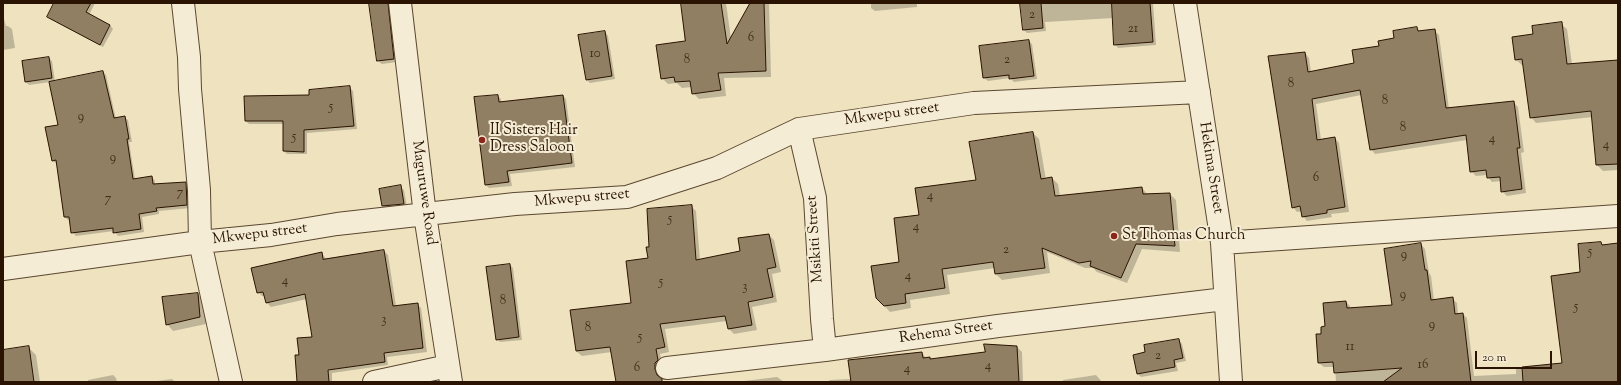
<!DOCTYPE html>
<style>
body{margin:0}
#map{position:relative;width:1621px;height:385px;overflow:hidden;background:#eee2bf;font-family:"Sorts Mill Goudy",serif}
canvas{display:block}
.frame{position:absolute;inset:0;border:4px solid #2a1300;pointer-events:none}
.scale{position:absolute;left:1475px;top:351px;width:77px;height:18px;box-sizing:border-box;border:2px solid #2a1300;border-top:0;padding-left:5px;font-size:12px;line-height:14px;white-space:nowrap;color:#2a1300;-webkit-text-stroke:3px #f4ecd5;paint-order:stroke}
</style>
<div id="map">
<canvas width="1621" height="385"></canvas>
<div class="frame"></div>
<div class="scale">20 m</div>
</div>
<script>
const c = document.querySelector('canvas').getContext('2d');
c.lineJoin = 'round';
function fillPath(path, color) { c.fillStyle = color; c.fill(path, 'evenodd'); }
function stroke(path, color, width, dash) { c.strokeStyle = color; c.lineWidth = width; c.lineCap = dash ? 'butt' : 'round'; c.setLineDash(dash || []); c.stroke(path); }
function label(font, color, halo, rows, align = 'center') {
  c.font = font + ' "Sorts Mill Goudy",serif'; c.lineWidth = 4; c.setLineDash([]); c.textBaseline = 'middle'; c.strokeStyle = halo; c.fillStyle = color; for (const [text, x, y, turn = 0] of rows) {
    c.save(); c.translate(x, y); c.rotate((+turn || 0) * Math.PI / 180); c.textAlign = isNaN(turn) ? turn : align; if (halo) c.strokeText(text, 0, 0); c.fillText(text, 0, 0); c.restore();
  }
}
fillPath(new Path2D(`
 M 55,3 L 95,3 L 89,15 L 110,25 L 113,29 L 103,47 L 52,20 L 48,17 Z
 M 370,3 L 391,3 L 397,62 L 382,64 L 378,61 Z
 M 682,3 L 726,3 L 731,39 L 751,3 L 769,3 L 771,77 L 724,78 L 726,96 L 699,99 L 693,93 L 692,87 L 682,88 L 677,83 L 668,84 L 662,78 L 686,42 Z
 M 871,3 L 917,3 L 917,7 L 875,11 L 871,8 Z
 M 1021,3 L 1153,3 L 1156,45 L 1118,48 L 1115,44 L 1114,18 L 1045,22 L 1046,31 L 1027,33 L 1024,30 Z
 M 3,15 L 6,26 L 8,26 L 12,29 L 15,48 L 3,50 Z
 M 1561,24 L 1567,29 L 1572,64 L 1618,61 L 1618,170 L 1603,171 L 1597,165 L 1593,117 L 1536,123 L 1531,117 L 1524,65 L 1522,65 L 1516,60 L 1534,35 Z
 M 1417,28 L 1420,32 L 1434,30 L 1439,35 L 1449,109 L 1513,102 L 1518,107 L 1524,152 L 1521,153 L 1526,193 L 1507,196 L 1502,191 L 1501,181 L 1492,182 L 1488,177 L 1487,175 L 1476,176 L 1471,171 L 1467,140 L 1375,154 L 1371,149 L 1361,95 L 1316,104 L 1321,140 L 1335,138 L 1339,143 L 1349,212 L 1331,214 L 1332,217 L 1307,221 L 1303,216 L 1302,211 L 1297,212 L 1293,207 L 1305,53 L 1309,58 L 1311,72 L 1355,64 L 1380,47 Z
 M 605,32 L 608,36 L 615,79 L 590,83 L 587,80 Z
 M 1029,41 L 1032,44 L 1037,79 L 1014,82 L 1010,78 L 988,81 L 984,78 Z
 M 49,58 L 52,61 L 55,82 L 103,72 L 106,75 L 116,119 L 124,117 L 128,120 L 132,142 L 129,142 L 135,179 L 152,177 L 155,181 L 155,185 L 185,183 L 189,186 L 190,208 L 159,211 L 159,214 L 142,217 L 144,232 L 118,236 L 114,231 L 76,236 L 72,232 L 71,220 L 68,220 L 65,217 L 57,164 L 53,161 L 59,126 L 50,82 L 29,85 L 26,82 Z
 M 349,87 L 353,91 L 357,129 L 307,133 L 307,154 L 287,154 L 284,151 L 284,124 L 249,124 L 246,121 L 310,96 Z
 M 497,96 L 501,99 L 501,103 L 563,96 L 566,99 L 575,167 L 510,174 L 512,186 L 489,188 L 486,185 L 475,98 Z
 M 1033,133 L 1039,139 L 1046,180 L 1052,178 L 1058,184 L 1060,196 L 1142,188 L 1148,195 L 1170,194 L 1176,200 L 1180,252 L 1142,249 L 1127,283 L 1097,272 L 1093,268 L 1085,268 L 1047,252 L 1050,273 L 1002,280 L 996,274 L 995,268 L 947,275 L 950,294 L 910,300 L 911,308 L 890,312 L 877,298 L 900,262 L 920,216 L 977,181 Z
 M 400,187 L 404,190 L 407,207 L 386,209 L 383,206 Z
 M 691,206 L 696,211 L 700,260 L 742,252 L 769,235 L 774,240 L 781,272 L 772,274 L 777,302 L 752,307 L 757,330 L 734,334 L 729,329 L 727,321 L 665,329 L 669,352 L 660,354 L 663,365 L 659,375 L 661,380 L 656,382 L 617,382 L 612,352 L 582,356 L 576,351 L 633,304 L 649,259 L 650,248 Z
 M 1601,243 L 1604,246 L 1618,244 L 1618,382 L 1336,382 L 1335,367 L 1324,367 L 1319,363 L 1322,335 L 1326,327 L 1346,302 L 1350,306 L 1350,309 L 1393,306 L 1421,244 L 1425,249 L 1429,273 L 1431,276 L 1434,300 L 1452,298 L 1457,303 L 1458,314 L 1463,314 L 1467,318 L 1474,376 L 1516,374 L 1516,369 L 1564,364 L 1581,273 Z
 M 384,251 L 388,255 L 396,306 L 417,304 L 421,308 L 427,352 L 387,357 L 388,365 L 332,373 L 332,382 L 298,382 L 300,356 L 313,338 L 307,299 L 271,307 L 267,303 L 265,296 L 262,296 L 258,292 L 322,253 L 326,259 Z
 M 510,265 L 513,268 L 522,340 L 500,342 L 497,339 Z
 M 198,294 L 204,301 L 206,324 L 173,331 L 167,324 Z
 M 1179,340 L 1182,344 L 1186,361 L 1176,363 L 1178,371 L 1141,377 L 1138,374 L 1147,353 Z
 M 28,347 L 36,355 L 40,382 L 3,382 L 3,351 Z
 M 1017,347 L 1022,352 L 1023,382 L 830,382 L 829,380 L 851,379 L 922,353 L 927,359 L 930,358 L 932,360 Z
 M 113,375 L 116,378 L 117,382 L 88,382 L 88,380 Z
 M 1096,375 L 1102,382 L 1063,382 L 1063,380 Z
 M 777,377 L 784,382 L 736,382 Z
 M 172,379 L 175,382 L 150,382 Z
 M 1059,381 L 1060,382 L 1048,382 Z`), '#0003');
const building = new Path2D(`
 M 54,3 L 91,3 L 86,12 L 110,25 L 100,45 L 47,17 Z
 M 369,3 L 388,3 L 394,59 L 377,61 Z
 M 681,3 L 721,3 L 727,44 L 750,3 L 764,3 L 766,71 L 718,73 L 721,90 L 692,94 L 690,81 L 675,82 L 674,77 L 661,79 L 656,45 L 685,41 Z
 M 1020,3 L 1041,3 L 1043,28 L 1023,30 Z
 M 1112,3 L 1150,3 L 1153,42 L 1114,45 Z
 M 1562,22 L 1567,64 L 1618,60 L 1618,164 L 1596,165 L 1591,111 L 1530,118 L 1522,59 L 1515,60 L 1512,37 L 1533,34 L 1532,26 Z
 M 1417,27 L 1418,31 L 1435,29 L 1446,108 L 1514,101 L 1520,148 L 1517,148 L 1522,189 L 1501,192 L 1500,177 L 1487,178 L 1486,170 L 1470,172 L 1466,135 L 1370,150 L 1360,90 L 1312,99 L 1317,140 L 1335,137 L 1345,207 L 1327,210 L 1327,213 L 1302,217 L 1300,206 L 1292,208 L 1268,56 L 1305,52 L 1308,72 L 1354,63 L 1352,50 L 1379,46 L 1378,41 L 1394,38 L 1393,31 Z
 M 605,31 L 612,76 L 586,80 L 578,35 Z
 M 1029,40 L 1034,76 L 1009,79 L 1009,75 L 983,78 L 979,46 Z
 M 49,57 L 52,78 L 25,82 L 22,61 Z
 M 103,71 L 114,118 L 125,116 L 129,139 L 127,139 L 133,179 L 152,176 L 153,184 L 186,182 L 187,205 L 156,208 L 157,211 L 139,214 L 141,229 L 113,233 L 113,228 L 71,233 L 69,217 L 64,217 L 56,160 L 52,161 L 45,127 L 58,125 L 49,82 Z
 M 350,86 L 354,126 L 304,130 L 304,152 L 283,151 L 283,121 L 245,121 L 244,96 L 309,95 L 309,90 Z
 M 498,95 L 499,102 L 563,95 L 572,163 L 507,171 L 509,182 L 485,185 L 474,97 Z
 M 1033,132 L 1041,179 L 1052,177 L 1055,196 L 1142,187 L 1143,194 L 1170,193 L 1175,246 L 1136,244 L 1121,278 L 1090,266 L 1091,261 L 1079,263 L 1042,248 L 1045,268 L 995,274 L 993,262 L 942,269 L 945,288 L 905,294 L 906,303 L 884,306 L 876,298 L 871,266 L 899,262 L 894,218 L 919,215 L 915,188 L 976,180 L 969,142 Z
 M 401,185 L 404,204 L 382,206 L 379,189 Z
 M 692,205 L 696,260 L 740,251 L 738,238 L 769,234 L 776,267 L 767,269 L 773,297 L 748,302 L 752,325 L 728,329 L 725,316 L 660,324 L 665,347 L 656,349 L 658,360 L 655,363 L 655,369 L 657,375 L 662,379 L 662,382 L 616,382 L 610,347 L 576,351 L 570,310 L 631,303 L 626,261 L 648,258 L 646,247 L 649,247 L 647,209 Z
 M 1601,242 L 1602,245 L 1618,243 L 1618,382 L 1523,382 L 1522,367 L 1562,363 L 1551,276 L 1580,272 L 1578,244 Z
 M 1421,243 L 1425,270 L 1427,270 L 1431,300 L 1453,297 L 1455,314 L 1463,313 L 1471,382 L 1383,382 L 1402,368 L 1334,373 L 1333,362 L 1318,363 L 1316,334 L 1321,334 L 1321,327 L 1325,326 L 1323,303 L 1346,301 L 1347,308 L 1392,305 L 1384,249 Z
 M 384,250 L 393,306 L 418,303 L 423,348 L 384,353 L 385,362 L 328,370 L 329,382 L 297,382 L 295,355 L 299,355 L 297,338 L 312,337 L 305,294 L 266,303 L 263,292 L 257,293 L 251,268 L 322,252 L 323,259 Z
 M 510,264 L 519,337 L 496,340 L 486,267 Z
 M 198,293 L 200,317 L 166,325 L 162,297 Z
 M 1179,339 L 1183,358 L 1174,360 L 1175,367 L 1137,374 L 1133,355 L 1145,352 L 1144,345 Z
 M 984,344 L 1017,346 L 1019,382 L 851,382 L 848,360 L 922,352 L 923,358 L 930,357 L 930,359 L 985,352 Z
 M 29,346 L 34,382 L 3,382 L 3,350 Z`);
fillPath(building, '#907f63');
stroke(building, '#2a1300', 1);
const minor = new Path2D(`
 M 183,3 L 189,57 L 190,89 L 199,190 L 200,242 L 231,382
 M 400,3 L 425,215 L 451,382
 M 1185,3 L 1222,243 L 1231,382
 M 799,129 L 815,198 L 822,319 L 825,350
 M 1222,243 L 1618,216
 M 3,269 L 200,242 L 271,235 L 337,224 L 515,204 L 627,197 L 717,168 L 799,129 L 974,103 L 1199,92
 M 667,368 L 825,350 L 998,326 L 1225,299
 M 374,382 L 448,366`);
stroke(minor, '#5b4730', 24);
stroke(minor, '#f4ecd5', 22);
for (const [x, y, r, color] of [
 [482,140,4,"#8f2418"],
 [1114,236,4,"#8f2418"]
]) { const dot = new Path2D(); dot.arc(x, y, r, 0, 2 * Math.PI); c.fillStyle = color; c.fill(dot); stroke(dot, '#f4ecd5', 1.5); }
label('13px', '#442e19', null, [
 ["2",1032,16],
 ["21",1133,30],
 ["6",751,39],
 ["10",595,55],
 ["8",687,61],
 ["2",1007,61],
 ["8",1291,85],
 ["8",1385,102],
 ["5",331,108],
 ["9",81,118],
 ["8",1403,129],
 ["5",294,138],
 ["4",1492,140],
 ["4",1606,146],
 ["9",113,159],
 ["6",1316,179],
 ["7",180,194],
 ["4",930,197],
 ["7",108,200],
 ["5",670,220],
 ["4",916,228],
 ["2",1006,251],
 ["5",1590,253],
 ["9",1404,256],
 ["4",908,277],
 ["4",285,282],
 ["5",661,283],
 ["3",745,288],
 ["9",1403,296],
 ["8",503,302],
 ["5",1576,308],
 ["3",384,321],
 ["9",1432,326],
 ["8",588,329],
 ["5",640,338],
 ["11",1350,348],
 ["2",1158,357],
 ["16",1423,366],
 ["4",988,367],
 ["6",637,369],
 ["4",907,370]
]);
label('15px', '#2a1300', '#f4ecd5', [
 ["Mkwepu street",892,115,-8],
 ["Hekima Street",1210,168,81],
 ["Maguruwe Road",423,193,82],
 ["Mkwepu street",582,199,-5],
 ["Mkwepu street",260,235,-7],
 ["Msikiti Street",816,239,-94],
 ["Rehema Street",946,333,-8]
]);
label('15px', '#2a1300', '#f4ecd5', [
 ["II Sisters Hair",490,131],
 ["Dress Saloon",490,148],
 ["St Thomas Church",1122,236]
], 'left');
</script>
